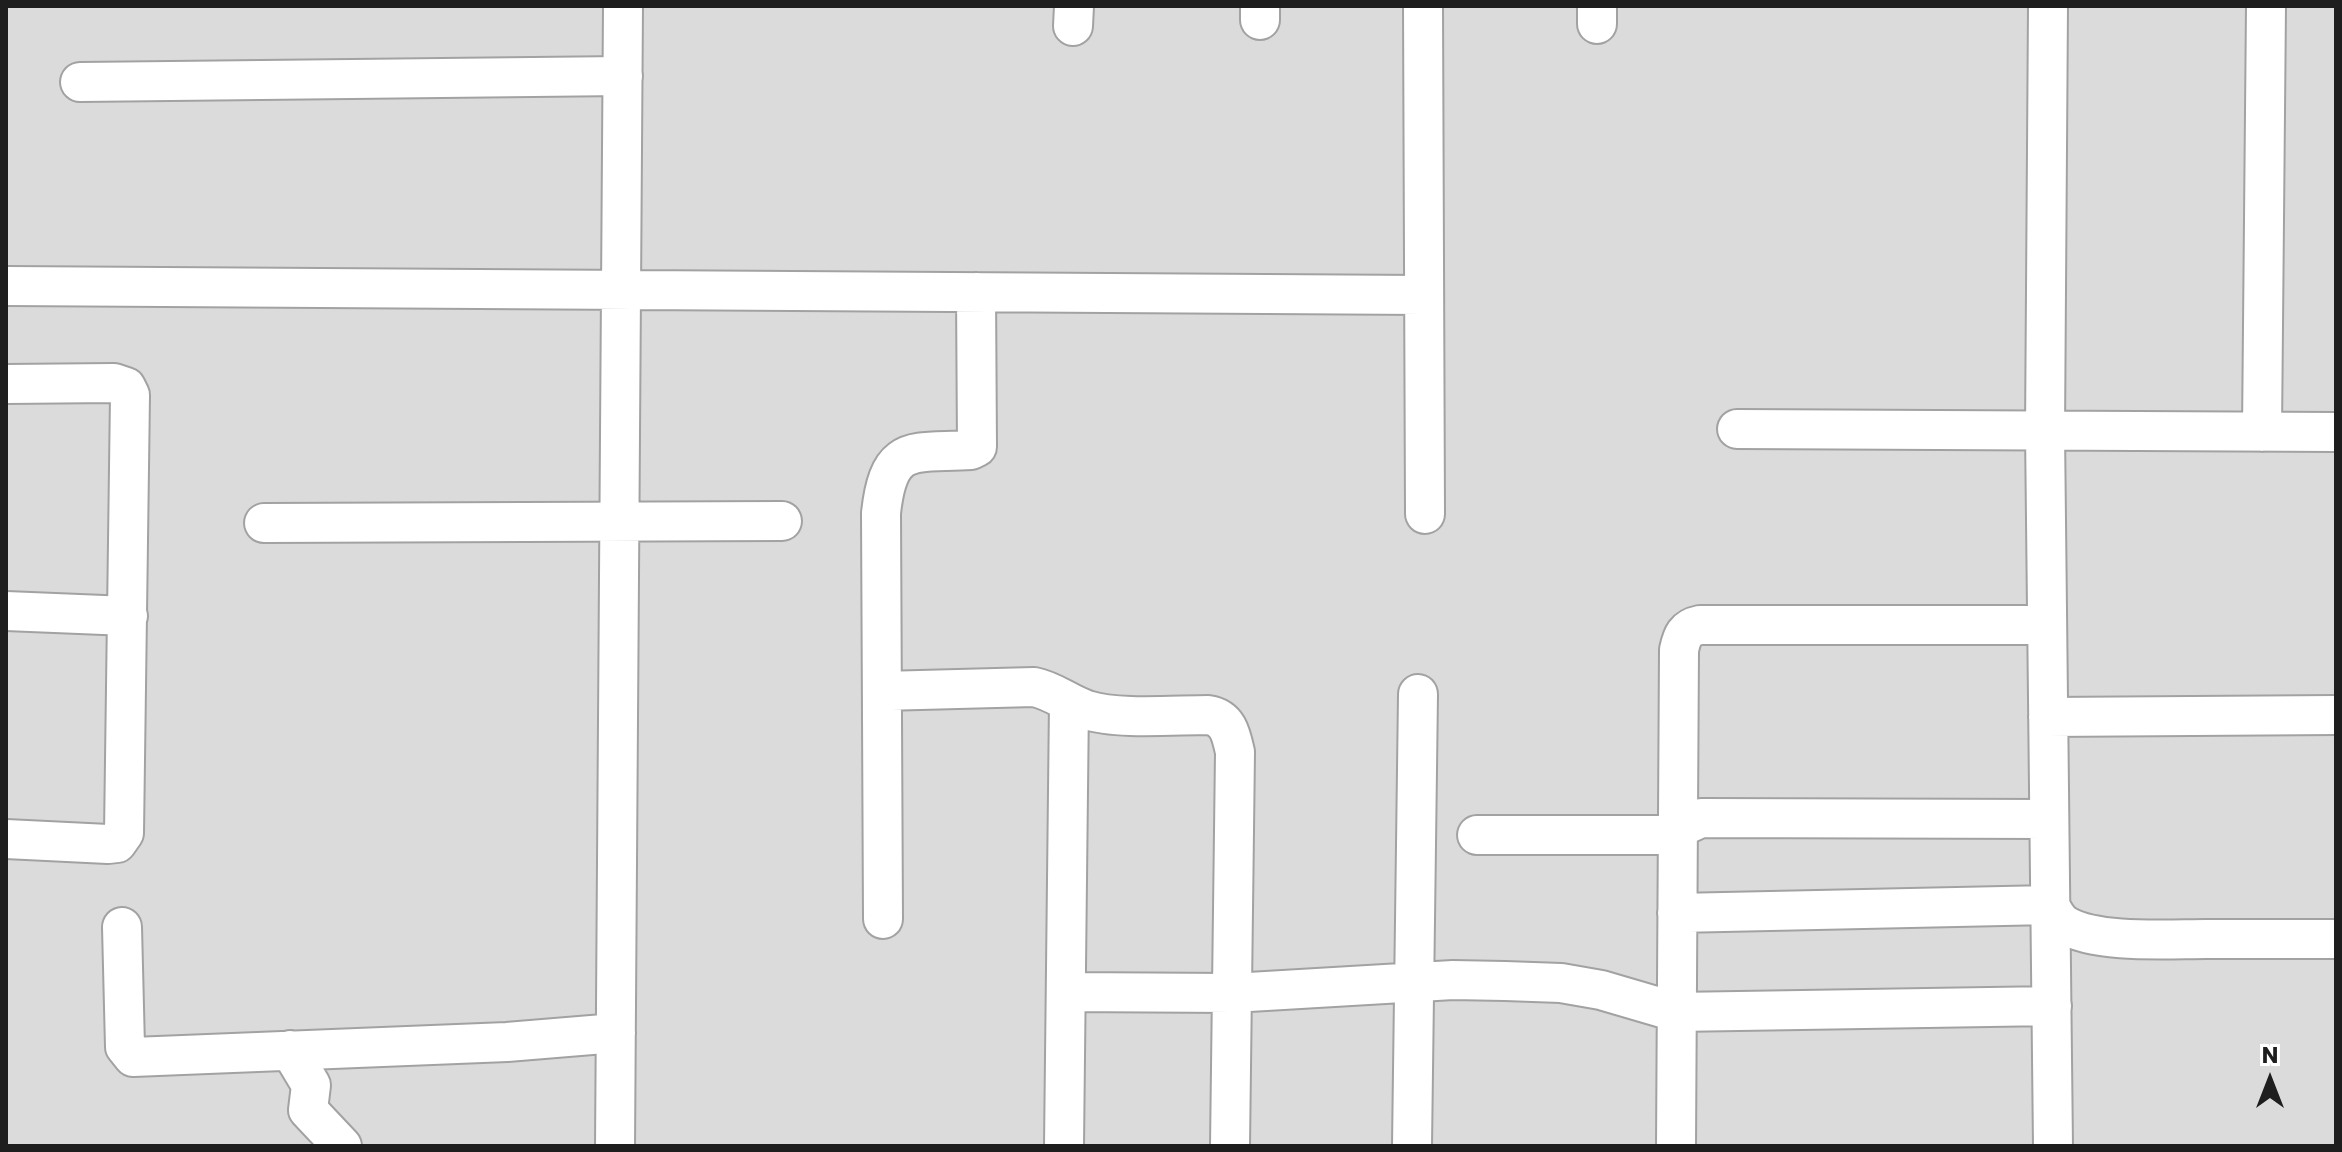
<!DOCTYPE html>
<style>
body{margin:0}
#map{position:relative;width:2342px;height:1152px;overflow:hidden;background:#f0e9e3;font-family:Poppins,sans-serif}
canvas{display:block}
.frame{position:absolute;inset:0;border:8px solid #1e1e1e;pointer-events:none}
.north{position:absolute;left:2230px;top:1040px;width:80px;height:80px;-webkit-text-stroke:6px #fff;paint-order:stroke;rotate:0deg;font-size:22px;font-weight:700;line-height:32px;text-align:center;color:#1e1e1e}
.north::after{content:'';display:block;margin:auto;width:28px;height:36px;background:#1e1e1e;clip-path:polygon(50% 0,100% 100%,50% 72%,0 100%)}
</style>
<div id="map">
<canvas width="2342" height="1152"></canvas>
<div class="frame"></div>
<div class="north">N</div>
</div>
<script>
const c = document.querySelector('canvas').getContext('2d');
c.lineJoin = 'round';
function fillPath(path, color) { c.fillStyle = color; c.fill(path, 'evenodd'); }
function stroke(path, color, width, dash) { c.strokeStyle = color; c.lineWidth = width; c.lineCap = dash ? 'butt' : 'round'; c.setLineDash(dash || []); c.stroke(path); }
fillPath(new Path2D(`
 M 6,6 L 2336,6 L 2336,1146 L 6,1146 Z`), '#dcdbdb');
const minor = new Path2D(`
 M 1260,6 L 1260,20
 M 1423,6 L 1425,514
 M 1597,6 L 1597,24
 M 2048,6 L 2045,431 L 2053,1146
 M 1073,26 L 1074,6
 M 80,82 L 623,76
 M 6,286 L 1423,295
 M 6,384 L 114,383 L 126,387 L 130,395 L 124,833 L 117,843 L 108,844 L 6,839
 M 1737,429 L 2336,432
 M 2262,432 L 2266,6
 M 264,523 L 782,521
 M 6,611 L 128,616
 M 882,691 L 1034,687 C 1054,691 1068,704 1087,710 C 1116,720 1175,715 1208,715 C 1228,718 1231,734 1235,752 L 1230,1146
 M 2048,717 L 2336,715
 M 1477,835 L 1664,835 L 1701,818 L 2049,819
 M 1677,913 L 2050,905 C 2054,913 2057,920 2065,925 C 2097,944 2168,939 2206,939 C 2249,939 2293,939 2336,939
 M 883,919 L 881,513 C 889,441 913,454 971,450 L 977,447 L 976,292
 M 122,927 L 125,1047 L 133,1057 L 507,1042 L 616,1033
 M 1066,992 L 1232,993 L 1453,980 L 1505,981 L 1561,983 L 1601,990 L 1676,1012 L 2052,1006
 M 290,1050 L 311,1085 L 308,1110 L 342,1146
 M 615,1146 L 623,6
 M 1064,1146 L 1069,702
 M 1412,1146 L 1418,694
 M 1676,1146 L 1679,650 C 1682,636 1685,628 1700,625 L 2047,625`);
stroke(minor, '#a2a2a2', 42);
stroke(minor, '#fff', 38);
</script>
